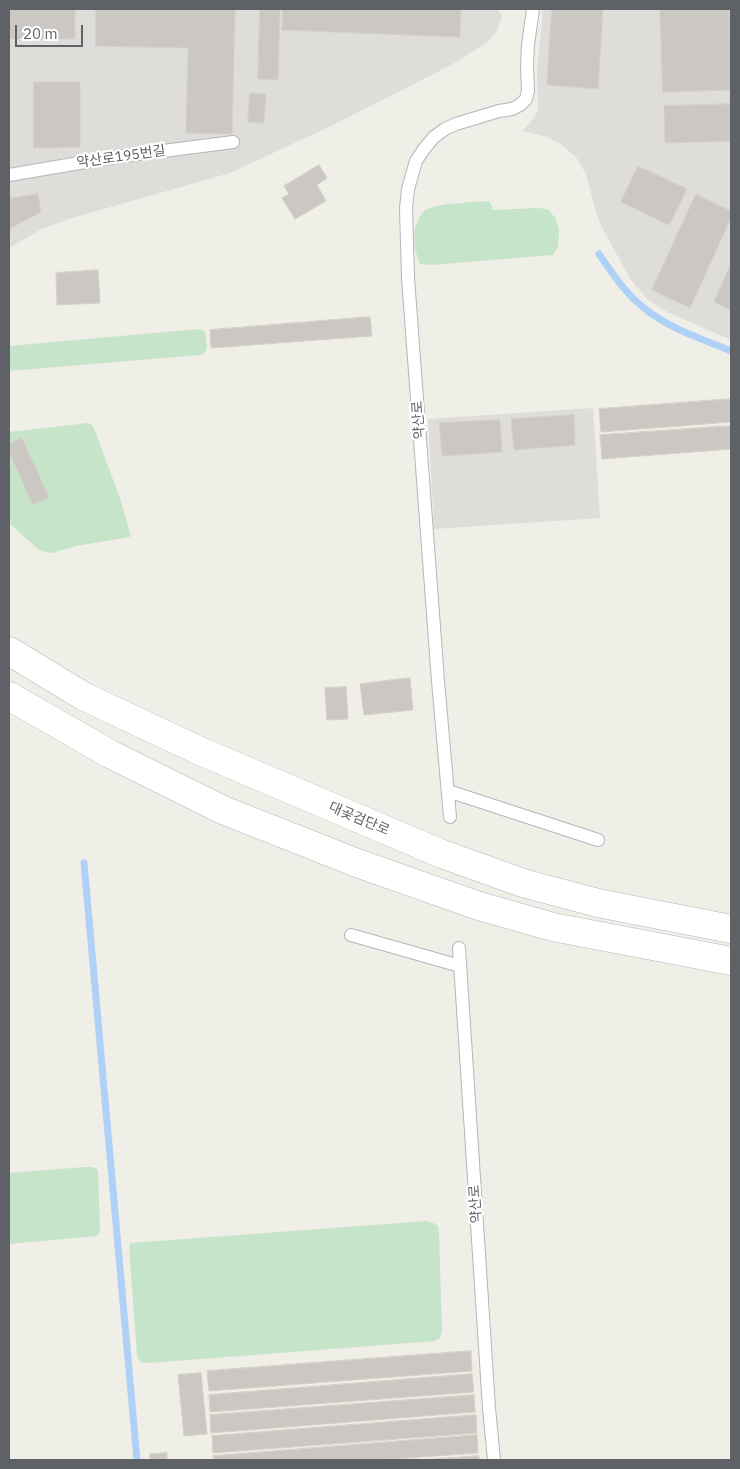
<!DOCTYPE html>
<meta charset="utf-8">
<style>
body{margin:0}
#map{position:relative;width:740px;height:1469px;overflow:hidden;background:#efeee7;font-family:"IBM Plex Sans",sans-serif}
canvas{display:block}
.frame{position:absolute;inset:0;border:10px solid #5e6166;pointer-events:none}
.scale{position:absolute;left:15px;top:25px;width:68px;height:22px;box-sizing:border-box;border:2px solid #5e6166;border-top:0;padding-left:6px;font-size:15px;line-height:18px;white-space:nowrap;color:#5e6166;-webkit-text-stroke:4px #fff;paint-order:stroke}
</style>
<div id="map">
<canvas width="740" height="1469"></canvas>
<div class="frame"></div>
<div class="scale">20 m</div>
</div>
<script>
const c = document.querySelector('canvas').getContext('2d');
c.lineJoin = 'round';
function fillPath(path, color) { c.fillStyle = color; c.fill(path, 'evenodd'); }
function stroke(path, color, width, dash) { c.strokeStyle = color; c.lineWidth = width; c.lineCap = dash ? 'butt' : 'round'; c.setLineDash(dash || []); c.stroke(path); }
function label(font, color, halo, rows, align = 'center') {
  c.font = font + ' "IBM Plex Sans","Noto Sans KR",sans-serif'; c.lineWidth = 4.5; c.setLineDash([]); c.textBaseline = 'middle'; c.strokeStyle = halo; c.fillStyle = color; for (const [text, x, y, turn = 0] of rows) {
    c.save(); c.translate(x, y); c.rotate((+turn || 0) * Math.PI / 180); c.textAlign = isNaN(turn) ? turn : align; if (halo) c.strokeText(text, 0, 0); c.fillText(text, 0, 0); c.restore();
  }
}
fillPath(new Path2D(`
 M 9,9 L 498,9 L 502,17 L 497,30 L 488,42 L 451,65 L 327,128 L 230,173 L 72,218 L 42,229 L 9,248 Z
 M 543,9 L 731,9 L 731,340 L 667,312 L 648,300 L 631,280 L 601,226 L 594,205 L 586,174 L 576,157 L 562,145 L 547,137 L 523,131 L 532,120 L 538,110 L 537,72 Z
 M 593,408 L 600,518 L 434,529 L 428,419 Z`), '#deddd9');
fillPath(new Path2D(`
 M 490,201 L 493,210 L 537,208 L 548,209 L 556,219 L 559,231 L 558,247 L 553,255 L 431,265 L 420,264 C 415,252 413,241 415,229 C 417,223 419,216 424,211 C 434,203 476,202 490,201 Z
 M 199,329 L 205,331 L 207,346 L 205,353 L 200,355 L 9,371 L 9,346 Z
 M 88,423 L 91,424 L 94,428 L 122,504 L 130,534 L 130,537 L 76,546 L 52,553 L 40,551 L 9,523 L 9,432 Z
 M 85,1167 L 93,1167 L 98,1170 L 100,1232 L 97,1236 L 9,1244 L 9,1173 Z
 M 427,1221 L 433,1223 L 438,1226 L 439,1233 L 442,1331 L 440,1338 L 435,1341 L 149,1363 L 140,1362 L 137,1356 L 129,1247 L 131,1243 Z`), '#c6e4c9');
stroke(new Path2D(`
 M 599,254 C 612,273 625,293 644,308 C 668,328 702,339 731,351
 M 84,863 L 137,1460`), '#afd1f8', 7);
const building = new Path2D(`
 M 9,9 L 75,9 L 75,39 L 9,39 Z
 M 96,9 L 235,9 L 232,134 L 186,133 L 188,48 L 96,46 Z
 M 260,9 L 280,9 L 278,80 L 258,79 Z
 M 283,9 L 461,9 L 460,37 L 282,30 Z
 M 552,9 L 603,9 L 598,89 L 547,85 Z
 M 660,9 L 729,9 L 731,90 L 663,92 Z
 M 34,82 L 80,82 L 80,147 L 34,148 Z
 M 250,93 L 266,94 L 264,123 L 248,122 Z
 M 731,104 L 731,141 L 665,143 L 664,106 Z
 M 319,165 L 327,178 L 317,185 L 326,201 L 295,219 L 282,198 L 289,194 L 284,186 Z
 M 638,166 L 687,189 L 669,225 L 621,202 Z
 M 38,194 L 41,212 L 9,229 L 9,199 Z
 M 696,194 L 731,211 L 731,218 L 690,308 L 652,290 Z
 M 731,264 L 731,310 L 714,302 Z
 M 98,270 L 100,303 L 57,305 L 56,273 Z
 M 370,317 L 372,336 L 211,348 L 210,330 Z
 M 731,399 L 731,422 L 601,432 L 599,409 Z
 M 574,415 L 575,445 L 514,450 L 511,419 Z
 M 500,420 L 502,452 L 442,456 L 439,423 Z
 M 731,426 L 731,449 L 602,459 L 600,435 Z
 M 22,438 L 49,497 L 33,505 L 9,452 L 9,444 Z
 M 410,678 L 413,710 L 364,715 L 360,684 Z
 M 346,687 L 348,719 L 327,720 L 325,688 Z
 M 471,1351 L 472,1371 L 209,1391 L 207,1371 Z
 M 201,1373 L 207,1434 L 184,1436 L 178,1375 Z
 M 472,1374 L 474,1392 L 210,1412 L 209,1395 Z
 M 474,1395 L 475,1412 L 211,1433 L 210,1415 Z
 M 476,1415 L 477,1433 L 213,1453 L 212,1436 Z
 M 477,1435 L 478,1453 L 380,1460 L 214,1460 L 213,1456 Z
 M 167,1453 L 167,1460 L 150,1460 L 150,1454 Z
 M 479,1456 L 479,1460 L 419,1460 Z`);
fillPath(building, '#cbc8c4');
stroke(building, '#d4d1c6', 1);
const lane = new Path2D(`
 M 9,175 L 109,158 L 233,142
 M 448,791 L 598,840
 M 450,817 L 438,681 L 408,278 L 406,208 L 408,189 L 416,161 L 424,149 L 434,137 L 445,129 L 456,124 L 499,111 L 512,109 L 520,105 L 526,99 L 528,91 L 527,65 L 528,45 L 533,9
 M 351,935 L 460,966
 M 459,948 L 489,1408 L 494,1460`);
const secondary = new Path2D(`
 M 9,651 L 83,696 L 200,751 L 442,854 L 523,883 L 598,903 L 731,929
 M 9,696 L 110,754 L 223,810 L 357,863 L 479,906 L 553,927 L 731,961`);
stroke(lane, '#b4b6ba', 14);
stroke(secondary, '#b5b8bd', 29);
stroke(lane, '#fff', 12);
stroke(secondary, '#fff', 28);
label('14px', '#5e6166', '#fff', [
 ["약산로195번길",121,157,-8],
 ["약산로",419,420,-94],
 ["대곶검단로",359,819,23],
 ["약산로",476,1204,-94]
]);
</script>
